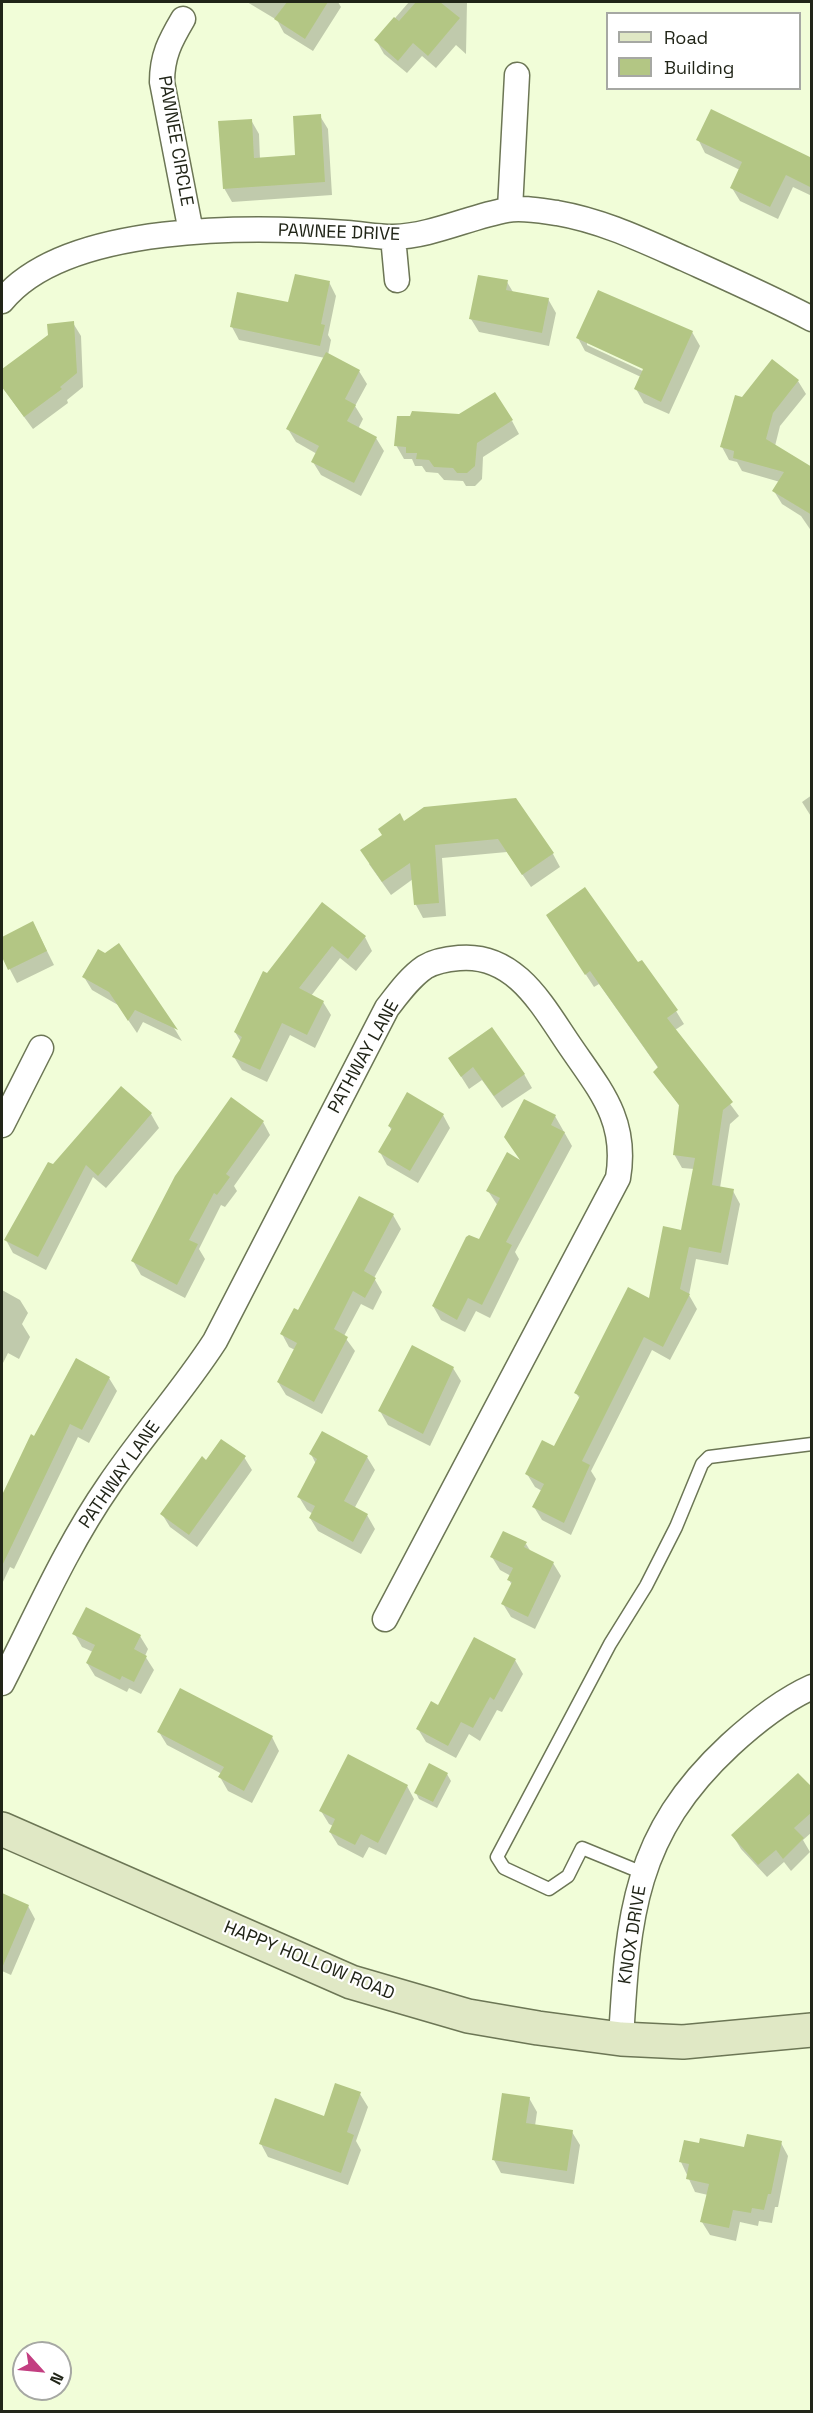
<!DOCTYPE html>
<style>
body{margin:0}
#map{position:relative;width:813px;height:2413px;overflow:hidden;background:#f1fdd8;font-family:"Space Grotesk",sans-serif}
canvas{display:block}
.frame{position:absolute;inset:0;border:3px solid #212518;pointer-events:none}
.legend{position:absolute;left:606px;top:12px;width:195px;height:78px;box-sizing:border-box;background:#fff;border:2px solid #a6a8a3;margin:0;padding:8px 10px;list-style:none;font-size:18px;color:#212518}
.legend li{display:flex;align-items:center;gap:12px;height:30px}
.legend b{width:30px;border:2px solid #a6a8a3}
.north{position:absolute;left:12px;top:2341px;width:60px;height:60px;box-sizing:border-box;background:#fff;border:2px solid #a6a8a3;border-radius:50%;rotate:117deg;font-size:16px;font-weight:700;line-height:24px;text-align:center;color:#212518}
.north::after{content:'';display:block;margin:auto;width:21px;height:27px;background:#c33e81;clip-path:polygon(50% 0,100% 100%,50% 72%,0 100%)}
</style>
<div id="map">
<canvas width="813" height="2413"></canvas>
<div class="frame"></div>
<ul class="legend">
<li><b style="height:8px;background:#e0e8c5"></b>Road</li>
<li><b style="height:16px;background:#b3c684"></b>Building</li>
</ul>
<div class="north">N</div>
</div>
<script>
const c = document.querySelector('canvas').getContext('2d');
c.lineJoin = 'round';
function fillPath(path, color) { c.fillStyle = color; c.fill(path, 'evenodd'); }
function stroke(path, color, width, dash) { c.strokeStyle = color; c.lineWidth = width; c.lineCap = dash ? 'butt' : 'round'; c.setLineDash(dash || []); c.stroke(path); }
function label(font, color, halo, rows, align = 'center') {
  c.font = font + ' "Space Grotesk",sans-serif'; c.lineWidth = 4.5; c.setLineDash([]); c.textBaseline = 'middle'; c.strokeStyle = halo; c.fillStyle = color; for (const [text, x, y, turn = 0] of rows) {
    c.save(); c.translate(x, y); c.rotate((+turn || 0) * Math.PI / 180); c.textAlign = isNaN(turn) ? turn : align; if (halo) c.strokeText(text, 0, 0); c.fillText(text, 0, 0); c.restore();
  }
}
fillPath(new Path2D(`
 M 247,2 L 338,2 L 341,7 L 313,51 L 284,33 L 277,20 Z
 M 409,2 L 467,2 L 466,54 L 456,45 L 436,68 L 422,56 L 407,73 L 384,54 L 376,40 Z
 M 320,116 L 328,129 L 332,195 L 232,202 L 224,188 L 251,120 L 259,134 L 260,159 L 297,157 Z
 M 698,139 L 812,159 L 812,196 L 793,187 L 778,219 L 740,201 L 732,188 L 740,170 L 705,153 Z
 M 329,282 L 336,296 L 328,335 L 331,340 L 328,355 L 359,371 L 367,384 L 355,406 L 363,419 L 358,429 L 376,438 L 384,451 L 361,496 L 321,475 L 313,462 L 317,454 L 296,442 L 288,429 L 325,358 L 239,340 L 232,327 L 290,304 Z
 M 507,282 L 513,292 L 548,299 L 556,313 L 549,346 L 479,332 L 471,319 Z
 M 599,292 L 692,332 L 700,346 L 669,414 L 644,403 L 636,389 L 641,377 L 585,351 L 578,338 ZM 587,341 L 650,371 L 649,374 L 587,345 Z
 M 73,323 L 81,336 L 83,387 L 67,400 L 68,403 L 33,429 L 2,387 L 2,371 L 50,335 Z
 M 798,381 L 806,394 L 780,426 L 775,446 L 812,469 L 812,532 L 801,516 L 782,504 L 774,491 L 780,482 L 742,471 L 737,462 L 729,460 L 722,447 L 743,399 Z
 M 512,421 L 519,434 L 483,457 L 482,479 L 475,486 L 466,486 L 463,481 L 444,480 L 438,473 L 426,472 L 422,466 L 415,466 L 412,459 L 404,459 L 396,445 Z
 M 812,795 L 812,818 L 802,802 Z
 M 424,809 L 553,854 L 560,867 L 531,887 L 507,852 L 442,858 L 446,916 L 423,918 L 416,905 L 413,879 L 391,895 L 369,864 Z
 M 322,904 L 365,937 L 372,951 L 356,971 L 340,958 L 311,996 L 323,1002 L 331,1015 L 315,1048 L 290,1035 L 267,1082 L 242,1070 L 234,1057 L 241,1042 L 235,1032 L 267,975 Z
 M 33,923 L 54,965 L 17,983 L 2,954 L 2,938 Z
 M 556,929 L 638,964 L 676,1011 L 684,1024 L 675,1030 L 739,1116 L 730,1124 L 720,1188 L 733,1191 L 740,1204 L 728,1265 L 696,1259 L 689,1295 L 697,1309 L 670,1360 L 652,1350 L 591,1471 L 596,1479 L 571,1535 L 542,1520 L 534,1507 L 542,1491 L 535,1487 L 527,1474 L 554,1448 L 580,1399 L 576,1393 L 650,1300 L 682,1231 L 694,1169 L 682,1168 L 674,1154 L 681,1108 L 655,1072 L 659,1069 L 599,984 L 594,987 Z
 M 119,945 L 176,1031 L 182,1041 L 143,1022 L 137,1033 L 118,1005 L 92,990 L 84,977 Z
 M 450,1059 L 524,1074 L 532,1088 L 502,1108 L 482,1080 L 469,1089 Z
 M 121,1088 L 151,1114 L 159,1128 L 106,1188 L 93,1177 L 46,1270 L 13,1253 L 6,1240 L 54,1166 Z
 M 443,1115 L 450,1128 L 418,1183 L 387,1165 L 380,1152 L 392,1131 L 389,1126 Z
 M 555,1116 L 572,1146 L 515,1252 L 519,1259 L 490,1318 L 476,1311 L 465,1332 L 441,1320 L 433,1306 L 479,1241 L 498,1206 L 488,1191 L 522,1162 L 506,1137 Z
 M 263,1122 L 270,1135 L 234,1186 L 237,1191 L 225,1207 L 221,1205 L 199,1249 L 205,1259 L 185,1298 L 141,1275 L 133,1261 Z
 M 393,1215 L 401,1229 L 374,1278 L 382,1292 L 373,1310 L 361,1304 L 344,1336 L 355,1351 L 322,1414 L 286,1395 L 278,1382 L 295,1350 L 289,1347 L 282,1334 L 299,1312 Z
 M 2,1290 L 20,1300 L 28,1313 L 22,1324 L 30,1337 L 19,1359 L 8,1353 L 2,1365 Z
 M 453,1368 L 461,1381 L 430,1446 L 388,1425 L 380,1411 Z
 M 109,1378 L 117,1391 L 89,1443 L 78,1437 L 14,1569 L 10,1567 L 2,1584 L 2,1498 L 31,1436 L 35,1438 Z
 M 311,1454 L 367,1457 L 375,1470 L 354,1509 L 367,1515 L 375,1529 L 361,1554 L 318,1531 L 310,1518 L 313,1514 L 307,1510 L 299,1497 L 316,1464 Z
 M 244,1457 L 252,1470 L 197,1547 L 170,1527 L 162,1514 L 207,1462 Z
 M 526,1544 L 531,1552 L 553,1563 L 561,1576 L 535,1629 L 511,1617 L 503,1604 L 512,1585 L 509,1580 L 511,1576 L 500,1570 L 492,1557 Z
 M 74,1633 L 140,1636 L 148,1649 L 145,1656 L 154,1670 L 141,1694 L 129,1688 L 127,1692 L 95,1676 L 87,1663 L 93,1652 L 82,1647 Z
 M 515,1660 L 523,1674 L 502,1712 L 497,1710 L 480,1741 L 469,1734 L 456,1758 L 426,1742 L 418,1729 L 439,1707 Z
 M 159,1732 L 272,1737 L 279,1751 L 252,1803 L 228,1791 L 220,1777 L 222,1774 L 167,1745 Z
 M 447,1774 L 451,1781 L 437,1808 L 419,1799 L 416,1793 Z
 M 407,1786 L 414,1799 L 386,1855 L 369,1847 L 363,1858 L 338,1845 L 330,1832 L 333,1826 L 329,1824 L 321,1811 Z
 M 812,1789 L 812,1832 L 803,1840 L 810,1852 L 791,1871 L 784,1862 L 767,1877 L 741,1849 L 733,1836 Z
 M 2,1895 L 28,1906 L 35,1919 L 11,1975 L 2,1971 Z
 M 360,2094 L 368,2107 L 356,2141 L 361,2150 L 348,2185 L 268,2157 L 261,2144 L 325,2118 Z
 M 529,2098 L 537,2112 L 535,2126 L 572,2132 L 580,2145 L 574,2184 L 501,2173 L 494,2160 Z
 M 781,2143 L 788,2156 L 778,2207 L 775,2207 L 772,2223 L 759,2221 L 758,2226 L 740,2222 L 736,2241 L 710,2235 L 702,2222 L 708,2195 L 695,2192 L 681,2162 Z`), '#0003');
fillPath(new Path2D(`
 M 287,2 L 328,2 L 305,39 L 274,19 Z
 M 416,2 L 440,2 L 460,18 L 428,56 L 413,43 L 398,61 L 374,40 L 394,17 L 399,21 Z
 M 711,109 L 812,158 L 812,188 L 786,175 L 770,207 L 730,188 L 742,162 L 696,140 Z
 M 321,114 L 325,182 L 223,189 L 218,121 L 252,119 L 254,158 L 295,155 L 293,116 Z
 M 295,274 L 330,281 L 321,324 L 325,325 L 320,346 L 230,327 L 237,292 L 288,302 Z
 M 478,275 L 508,280 L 506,290 L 549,298 L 542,333 L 469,319 Z
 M 598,290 L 693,331 L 661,402 L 634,389 L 643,369 L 576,338 Z
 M 74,321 L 77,373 L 60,387 L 62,389 L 24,417 L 2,387 L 2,369 L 48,335 L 47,324 Z
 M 326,352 L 360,370 L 345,399 L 356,405 L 347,421 L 377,437 L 354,483 L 311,462 L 319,446 L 286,429 Z
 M 772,359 L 799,380 L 773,413 L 766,439 L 812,467 L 812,515 L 772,491 L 784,472 L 733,458 L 734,451 L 720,447 L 735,395 L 742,397 Z
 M 495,392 L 513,420 L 477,443 L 475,466 L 467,473 L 457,473 L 453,468 L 434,467 L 429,460 L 416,459 L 417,453 L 406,453 L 406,447 L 394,446 L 397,416 L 410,416 L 412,411 L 459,414 Z
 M 516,798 L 554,853 L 522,875 L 498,839 L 435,845 L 439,903 L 414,905 L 410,863 L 382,882 L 360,850 L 382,835 L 378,829 L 400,813 L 404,821 L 424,807 Z
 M 585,887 L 638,962 L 642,960 L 678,1010 L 667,1018 L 733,1102 L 723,1110 L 712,1185 L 734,1189 L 721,1253 L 689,1247 L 680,1289 L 690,1294 L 663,1347 L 644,1337 L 582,1461 L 590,1465 L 564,1523 L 532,1507 L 544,1484 L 525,1474 L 542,1440 L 554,1446 L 580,1396 L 574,1393 L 628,1287 L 649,1298 L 663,1226 L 681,1230 L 695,1158 L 673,1155 L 679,1105 L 653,1072 L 658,1067 L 590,971 L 585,975 L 546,915 Z
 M 322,902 L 366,936 L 348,959 L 332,946 L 299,988 L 324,1001 L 307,1035 L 282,1023 L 260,1070 L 232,1057 L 242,1037 L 234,1032 L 263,971 L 267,973 Z
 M 33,921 L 47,951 L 8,970 L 2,957 L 2,937 Z
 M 119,943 L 178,1030 L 135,1010 L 128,1021 L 109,992 L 82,977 L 98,949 L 105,953 Z
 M 492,1027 L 525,1074 L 494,1096 L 473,1067 L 461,1077 L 448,1058 Z
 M 121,1086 L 152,1113 L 98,1176 L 86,1165 L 38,1257 L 4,1240 L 48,1162 L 53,1164 Z
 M 407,1092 L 444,1114 L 410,1171 L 378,1152 L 392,1128 L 388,1126 Z
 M 231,1097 L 264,1121 L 226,1174 L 230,1177 L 217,1195 L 214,1193 L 189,1240 L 198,1244 L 177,1285 L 131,1261 L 175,1176 Z
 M 524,1099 L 556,1115 L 551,1125 L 565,1132 L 506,1242 L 512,1245 L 482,1305 L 468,1298 L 457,1320 L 432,1306 L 466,1237 L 469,1235 L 479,1239 L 500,1198 L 486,1191 L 507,1152 L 520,1160 L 504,1137 Z
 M 359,1196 L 394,1214 L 364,1271 L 376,1278 L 365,1298 L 353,1291 L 334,1329 L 348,1337 L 314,1402 L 277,1382 L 297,1343 L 280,1334 L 294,1308 L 298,1310 Z
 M 412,1345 L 454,1367 L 423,1434 L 378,1411 Z
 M 76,1358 L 110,1377 L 82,1430 L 70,1424 L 2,1566 L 2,1495 L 31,1434 L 34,1436 Z
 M 322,1431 L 368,1456 L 344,1501 L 368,1514 L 353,1542 L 309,1518 L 315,1506 L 297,1497 L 317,1459 L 309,1454 Z
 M 221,1439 L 246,1456 L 189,1535 L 160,1514 L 202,1456 L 206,1460 Z
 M 503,1531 L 527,1542 L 524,1547 L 554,1562 L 528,1617 L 501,1604 L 512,1582 L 507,1580 L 513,1568 L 490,1557 Z
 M 86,1607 L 141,1635 L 134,1649 L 147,1656 L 134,1682 L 122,1676 L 120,1680 L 86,1663 L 95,1645 L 72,1634 Z
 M 474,1637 L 516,1659 L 494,1700 L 490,1697 L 473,1728 L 461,1722 L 448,1746 L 416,1729 L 431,1701 L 438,1705 Z
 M 180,1688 L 273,1736 L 244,1791 L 218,1777 L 224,1767 L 157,1732 Z
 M 348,1754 L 408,1785 L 378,1843 L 361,1834 L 355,1845 L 329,1832 L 335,1819 L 319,1811 Z
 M 429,1763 L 448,1773 L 433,1802 L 414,1793 Z
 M 798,1773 L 812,1787 L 812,1812 L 794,1828 L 804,1838 L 783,1859 L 776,1850 L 758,1865 L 731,1835 Z
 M 2,1893 L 29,1905 L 2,1968 Z
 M 335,2083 L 361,2092 L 347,2132 L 354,2135 L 341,2173 L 259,2144 L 275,2098 L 324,2116 Z
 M 502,2093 L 530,2097 L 526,2123 L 573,2130 L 567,2171 L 492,2160 Z
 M 747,2134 L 782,2141 L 771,2194 L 768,2194 L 764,2210 L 752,2208 L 751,2213 L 733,2210 L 729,2228 L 700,2222 L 709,2184 L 686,2179 L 689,2164 L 679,2162 L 684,2140 L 699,2143 L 700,2138 L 744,2147 Z`), '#b3c684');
const service = new Path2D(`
 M 643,1873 L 582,1848 L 568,1876 L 549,1889 L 504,1868 L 497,1857 L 610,1644 L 646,1586 L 676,1527 L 702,1464 L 709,1457 L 812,1444`);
const minor = new Path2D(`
 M 183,19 C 170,41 162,56 162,82 L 191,232
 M 510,209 L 517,75
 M 393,237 L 397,280
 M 2,301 C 66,222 254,226 347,233 C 362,234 378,237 393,237 C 432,236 469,217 507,210 C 522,207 542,211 557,213 C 603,221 642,240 685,259 C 727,278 770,297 812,319
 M 2,1125 L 41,1048
 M 2,1683 C 36,1617 66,1547 109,1485 C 142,1436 182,1392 215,1341 L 387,1008 C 398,994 410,977 425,967 C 435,961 447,959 459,958 C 514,953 541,1003 568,1043 C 599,1089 628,1119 618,1178 L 385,1619
 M 621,2039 C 628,1915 634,1834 730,1745 C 755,1722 781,1701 812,1687`);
const secondary = new Path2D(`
 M 2,1829 L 351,1982 L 468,2016 L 538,2028 L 621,2039 L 683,2042 L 812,2030`);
stroke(service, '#6c7655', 15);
stroke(minor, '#6c7655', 27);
stroke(secondary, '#6c7655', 36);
stroke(service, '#fff', 12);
stroke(minor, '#fff', 24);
stroke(secondary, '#e0e8c5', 33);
label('18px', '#212518', '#fff', [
 ["PAWNEE CIRCLE",175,141,80],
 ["PAWNEE DRIVE",339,233,2],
 ["PATHWAY LANE",364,1057,-61],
 ["PATHWAY LANE",120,1475,-55],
 ["KNOX DRIVE",633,1935,-81],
 ["HAPPY HOLLOW ROAD",309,1961,22]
]);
</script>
